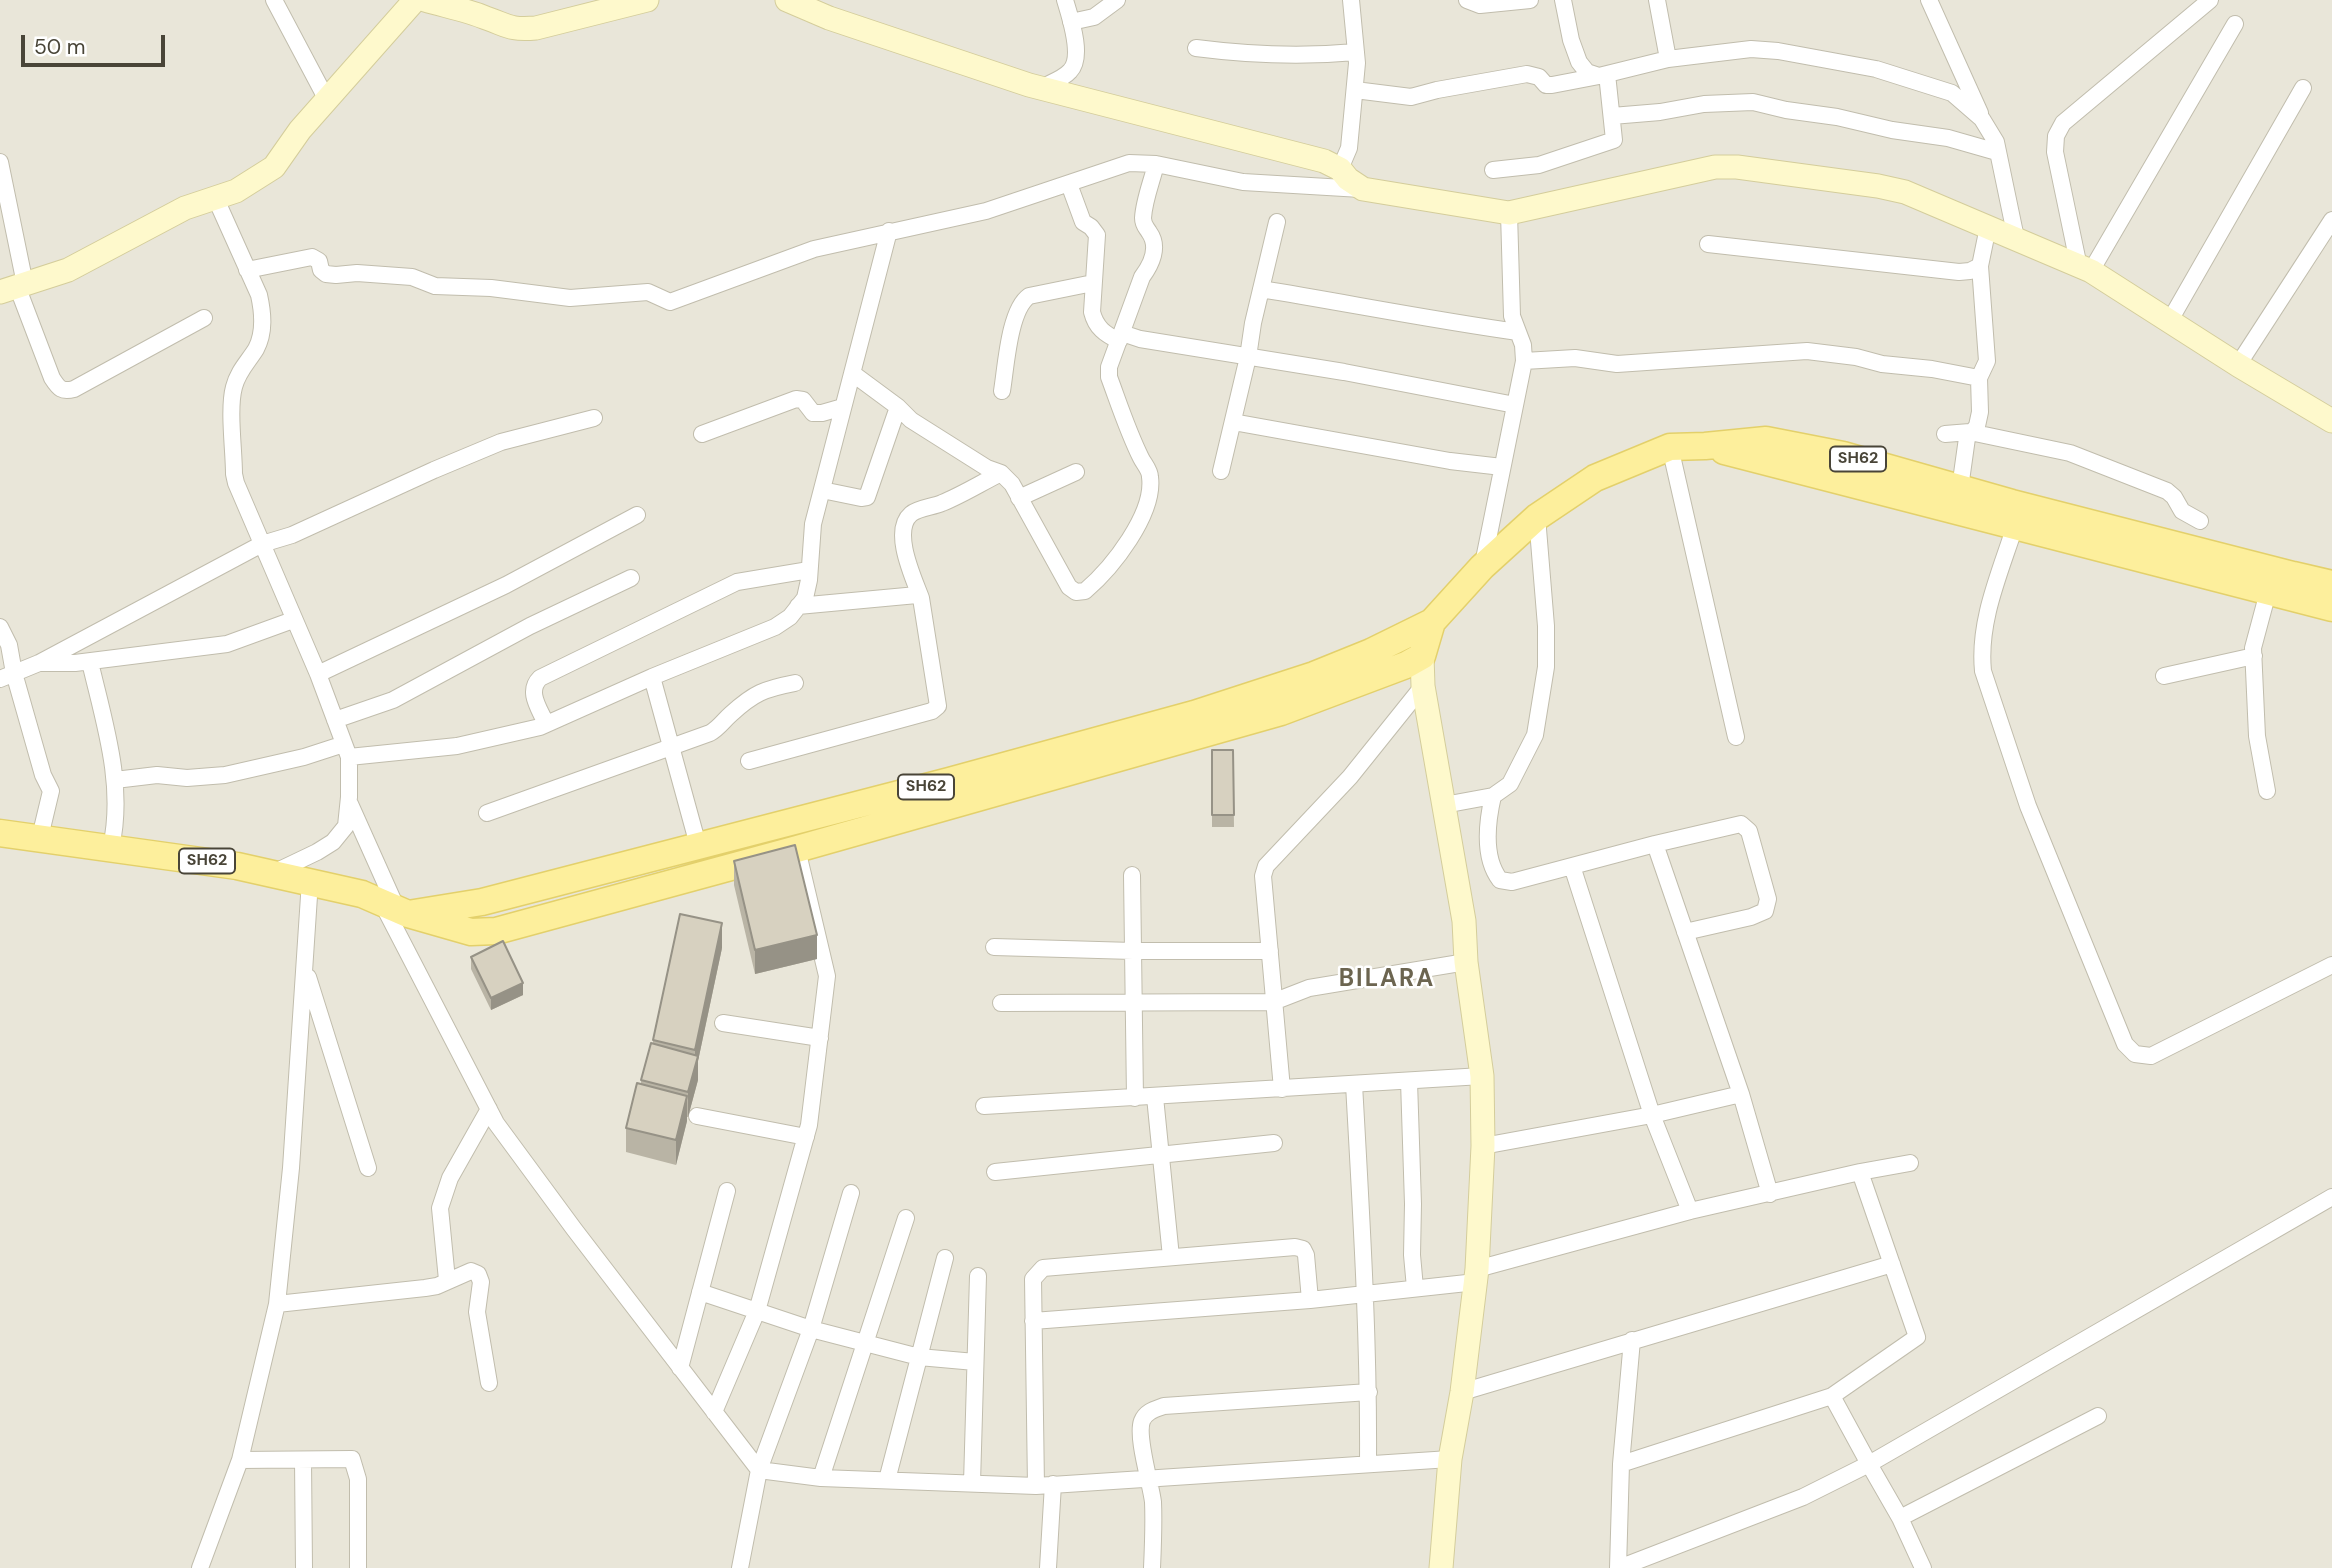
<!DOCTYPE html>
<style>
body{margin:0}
#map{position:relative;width:2332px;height:1568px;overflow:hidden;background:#f5f3eb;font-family:"DM Sans",sans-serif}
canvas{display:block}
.scale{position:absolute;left:21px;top:35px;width:144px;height:32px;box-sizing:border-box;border:4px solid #494538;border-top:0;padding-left:9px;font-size:21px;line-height:24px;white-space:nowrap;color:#494538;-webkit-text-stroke:5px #fff;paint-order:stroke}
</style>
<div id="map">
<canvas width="2332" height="1568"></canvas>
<div class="scale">50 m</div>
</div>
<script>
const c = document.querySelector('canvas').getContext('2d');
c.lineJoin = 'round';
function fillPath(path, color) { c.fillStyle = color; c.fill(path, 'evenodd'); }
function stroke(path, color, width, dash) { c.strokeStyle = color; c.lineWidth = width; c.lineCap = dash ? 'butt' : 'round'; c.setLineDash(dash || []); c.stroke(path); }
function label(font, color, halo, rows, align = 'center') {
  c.font = font + ' "DM Sans",sans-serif'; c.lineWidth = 5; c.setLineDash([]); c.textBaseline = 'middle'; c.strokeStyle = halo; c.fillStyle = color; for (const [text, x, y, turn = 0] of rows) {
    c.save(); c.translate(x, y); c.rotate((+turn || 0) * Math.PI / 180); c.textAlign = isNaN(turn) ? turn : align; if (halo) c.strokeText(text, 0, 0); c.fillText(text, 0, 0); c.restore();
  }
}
fillPath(new Path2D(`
 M 0,0 L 2332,0 L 2332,1568 L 0,1568 Z`), '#e9e6d9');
const street = new Path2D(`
 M 274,0 L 327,100
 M 1467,0 L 1480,5 L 1530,0
 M 1563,0 L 1571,40 L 1579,62 L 1587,72 L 1599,76 L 1668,59 L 1751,49 L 1778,51 L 1876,69 L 1952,93 L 1982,119 L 1996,142 L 2016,238
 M 1657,0 L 1668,59
 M 1929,0 L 1980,113
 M 1071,22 L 1094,17 L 1117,0
 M 1196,48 C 1250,55 1302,57 1356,52
 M 1041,88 C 1050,83 1063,79 1070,71 C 1084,57 1070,17 1065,0
 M 1355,90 L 1411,97 L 1437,90 L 1527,74 L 1539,77 L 1546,85 L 1552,85 L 1599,76
 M 1612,116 L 1660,112 L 1704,104 L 1753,102 L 1786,110 L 1837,117 L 1892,130 L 1948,138 L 1997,152
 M 0,162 L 25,284
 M 1340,169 L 1349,148 L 1357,63 L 1351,0
 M 1493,170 L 1539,165 L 1614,140 L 1607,74
 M 1069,184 L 1083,222 L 1091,227 L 1097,235 L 1092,312 C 1096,328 1105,334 1119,341
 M 215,197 L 259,295 C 263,313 265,332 256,349 C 248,362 238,371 234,387 C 228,409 234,450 234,474 L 236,483 L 318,674 L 349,757 L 349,797 L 346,826 L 333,842 L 317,852 L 273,873
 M 1708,244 L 1959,272 L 1970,271 L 1980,266 L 1988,227
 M 2079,267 L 2055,152 L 2056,136 L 2063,123 L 2210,0
 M 247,270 L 312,257 L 319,261 L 321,270 L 326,274 L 336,275 L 357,273 L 412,277 L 435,286 L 491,288 L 570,298 L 648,292 L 670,302 L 814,249 L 986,211 L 1129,163 L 1156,164 L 1243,182 L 1361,189
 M 2091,271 L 2235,24
 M 17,286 L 52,378 C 59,389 62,392 74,389 L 204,318
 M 1261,289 C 1347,303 1432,320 1518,332
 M 2169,322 L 2303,88
 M 1122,333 L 1140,339 L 1344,372 L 1515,405
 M 1524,361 L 1575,358 L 1617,364 L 1807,351 L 1856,357 L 1882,364 L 1932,369 L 1979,378
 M 2238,365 L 2332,220
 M 852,373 L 898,407 L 911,420 L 987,468 L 1001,473 L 1012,484 L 1069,587 L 1076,592 L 1085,591 C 1112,568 1155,514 1150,477 C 1150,470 1144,464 1141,458 C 1128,432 1119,404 1109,377 L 1109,367 L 1142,277 C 1151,265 1160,247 1149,232 C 1146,227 1143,225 1143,218 C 1144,200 1152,181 1156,164
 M 1002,391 C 1006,367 1009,310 1029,296 L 1093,283
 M 1233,422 L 1450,461 L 1502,467
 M 702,434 L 796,399 L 803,400 L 813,413 L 822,413 L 843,407
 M 1945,434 L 1970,432 L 2070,453 L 2167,491 L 2174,497 L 2182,511 L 2200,521
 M 1670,447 L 1736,737
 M 1221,471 L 1248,357 L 1253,323 L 1277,222
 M 1960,488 L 1967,438 L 1977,426 L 1980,412 L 1979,378 L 1987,361 L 1980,266
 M 822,490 L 861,498 L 867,497 L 898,407
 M 1019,498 L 1076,472
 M 2015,526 C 2000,573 1978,621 1983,671 L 2028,806 L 2125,1044 L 2135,1054 L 2151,1056 L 2332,965
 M 1483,564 L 1524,361 L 1523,345 L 1512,316 L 1509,213
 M 921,598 C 914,579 891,531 911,514 C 918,508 933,507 942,503 C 962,495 981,483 1001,473
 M 0,627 L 9,645 L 14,673 L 43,775 L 51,791 L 40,837
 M 90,662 C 104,722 125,785 111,847
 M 42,663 L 75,663 L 227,644 L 293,620
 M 318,674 L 506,585 L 637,515
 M 2164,676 L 2254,656
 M 652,677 L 698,845
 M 0,679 L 39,663 L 262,544 L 292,535 L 434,470 L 501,442 L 594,418
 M 335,720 L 393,700 L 530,626 L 631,578
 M 546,724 C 540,709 526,692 540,678 L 737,582 L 809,570
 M 349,757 L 457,746 L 540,727 L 652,677 L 775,627 L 790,617 L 805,598 L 809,580 L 813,524 L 889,231
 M 749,761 L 932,711 L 938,706 L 921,598 L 917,595 L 798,606
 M 115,780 L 157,775 L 187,778 L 225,775 L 304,757 L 344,744
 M 2267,791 L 2257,736 L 2253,648 L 2268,592
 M 1493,796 C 1487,822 1483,858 1500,880 L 1512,882 L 1655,844 L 1741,824 L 1749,831 L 1768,899 L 1765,911 L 1751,917 L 1685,932
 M 350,804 L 397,909
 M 1444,805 L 1493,796 L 1510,784 L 1535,735 L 1546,667 L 1546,626 L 1537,517
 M 487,813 L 710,733 C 719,728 723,721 731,714 C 754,693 764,689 795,683
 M 1655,844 L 1741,1094 L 1770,1194
 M 1572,866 L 1652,1115 L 1690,1211
 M 1132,875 L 1135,1098
 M 382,903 L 496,1123 L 574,1229 L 759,1470 L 821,1478 L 1036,1486 L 1450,1459
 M 994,947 L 1133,951 L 1270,951
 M 308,977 L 368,1168
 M 1001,1003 L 1273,1002 L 1309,988 L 1466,962
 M 723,1023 L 820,1038
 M 1409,1081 L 1413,1204 L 1412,1255 L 1415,1288
 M 1354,1084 C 1361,1211 1369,1337 1368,1464
 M 1282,1089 L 1263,876 L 1266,866 L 1350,777 L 1423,686
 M 1155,1097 L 1171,1257
 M 984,1106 L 1482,1076
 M 697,1116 L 806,1137
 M 1483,1146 L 1652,1115 L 1741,1094
 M 995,1172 L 1274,1143
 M 1477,1269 L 1690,1211 L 1860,1172 L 1910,1163
 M 447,1280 L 440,1208 L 450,1178 L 489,1109
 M 700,1292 L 811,1329 L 919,1357 L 975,1362
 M 277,1304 L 425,1288 L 437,1286 L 471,1271 L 478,1274 L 481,1282 L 477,1312 L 489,1383
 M 1033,1321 L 1310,1300 L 1476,1282
 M 680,1368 L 727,1191
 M 1462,1392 L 1892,1264
 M 714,1412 L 757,1311 L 809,1125 L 827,976 L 797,849
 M 240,1460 L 352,1459 L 358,1479 L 358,1568
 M 303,1460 L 304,1568
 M 1621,1464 L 1832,1396
 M 821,1478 L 906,1218
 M 887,1480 L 945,1258
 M 972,1483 L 978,1276
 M 1036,1486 L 1033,1279 L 1043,1268 L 1295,1247 L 1303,1249 L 1306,1255 L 1310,1300
 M 1900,1518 L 2098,1416
 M 200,1568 L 240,1460 L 277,1304 L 291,1168 L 310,881
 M 740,1568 L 759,1470 L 811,1329 L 851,1193
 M 1048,1568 L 1053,1484
 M 1152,1568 C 1153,1546 1154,1524 1153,1502 C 1151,1484 1136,1437 1142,1421 C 1146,1411 1156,1409 1164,1406 L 1369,1392
 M 1618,1568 L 1621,1464 L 1632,1340
 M 1619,1568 L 1803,1497 L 1869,1464 L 1832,1396 L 1917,1337 L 1860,1172
 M 1923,1568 L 1900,1518 L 1869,1464 L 2332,1197`);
const secondary = new Path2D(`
 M 425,0 C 445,6 467,10 486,18 C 509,26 509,30 536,28 L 647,0
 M 787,0 L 829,18 L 1029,85 L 1324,161 L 1340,169 L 1348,179 L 1363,189 L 1509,213 L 1715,167 L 1737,167 L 1878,186 L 1905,192 L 2091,271 L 2238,365 L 2332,421
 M 0,292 L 68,270 L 185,208 L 236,191 L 274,167 L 300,130 L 415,0
 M 1422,656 L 1423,686 L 1464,921 L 1466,962 L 1482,1076 L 1483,1146 L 1477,1269 L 1462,1392 L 1450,1459 L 1441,1568`);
const primary = new Path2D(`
 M 1724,451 L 2332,608
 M 0,833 L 237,866 L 362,894 L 408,914 L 471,932 L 496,931 L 797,849 L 1281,712 L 1406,665 L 1422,656 L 1432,622
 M 408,914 L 482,902 L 949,781 L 1194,714 L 1314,675 L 1371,652 L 1432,622 L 1482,567 L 1537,517 L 1595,478 L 1670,447 L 1705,446 L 1766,440 L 1843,455 L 2012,503 L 2293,575 L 2332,584`);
stroke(street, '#c1bdad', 18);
stroke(secondary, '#d4cd9b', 25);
stroke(primary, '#e3d06b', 29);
stroke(street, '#fff', 16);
stroke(secondary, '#fef9cc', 23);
stroke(primary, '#fdef9c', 26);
fillPath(new Path2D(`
 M 1212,750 L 1233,750 L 1234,827 L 1212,827 Z
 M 734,861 L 817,959 L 755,974 L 734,885 Z
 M 722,948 L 698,1061 L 698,1080 L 688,1117 L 687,1117 L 687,1121 L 676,1165 L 626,1152 L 626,1128 L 641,1084 L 641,1080 L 653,1044 L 653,1040 Z
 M 471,957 L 523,995 L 491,1010 L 471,969 Z`), '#b9b4a5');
fillPath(new Path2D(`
 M 722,923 L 722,948 L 698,1061 L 698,1080 L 688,1117 L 688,1092 L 695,1067 L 695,1050 Z
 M 817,935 L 817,959 L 755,974 L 755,950 Z
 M 523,983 L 523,995 L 491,1010 L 491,998 Z
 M 687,1096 L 687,1121 L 676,1165 L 676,1140 Z`), '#969286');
const building = new Path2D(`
 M 1212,750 L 1233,750 L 1234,815 L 1212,815 Z
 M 795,845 L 817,935 L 755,950 L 734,861 Z
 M 680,914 L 722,923 L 695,1050 L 653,1040 Z
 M 503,941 L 523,983 L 491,998 L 471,957 Z
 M 651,1043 L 698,1056 L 688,1092 L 641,1080 Z
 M 637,1083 L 687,1096 L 676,1140 L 626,1128 Z`);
fillPath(building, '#d7d1c0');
stroke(building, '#969286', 2);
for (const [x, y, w] of [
 [1858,459,56],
 [926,787,56],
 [207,861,56]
]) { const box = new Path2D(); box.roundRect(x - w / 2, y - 12.5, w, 25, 5); c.fillStyle = '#fff'; c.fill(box); stroke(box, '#494538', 2); }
label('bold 16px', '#494538', null, [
 ["SH62",1858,459],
 ["SH62",926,787],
 ["SH62",207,861]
]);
c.letterSpacing = '2px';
label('bold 24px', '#6c6550', '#fff', [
 ["BILARA",1387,980]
]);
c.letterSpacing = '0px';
</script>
